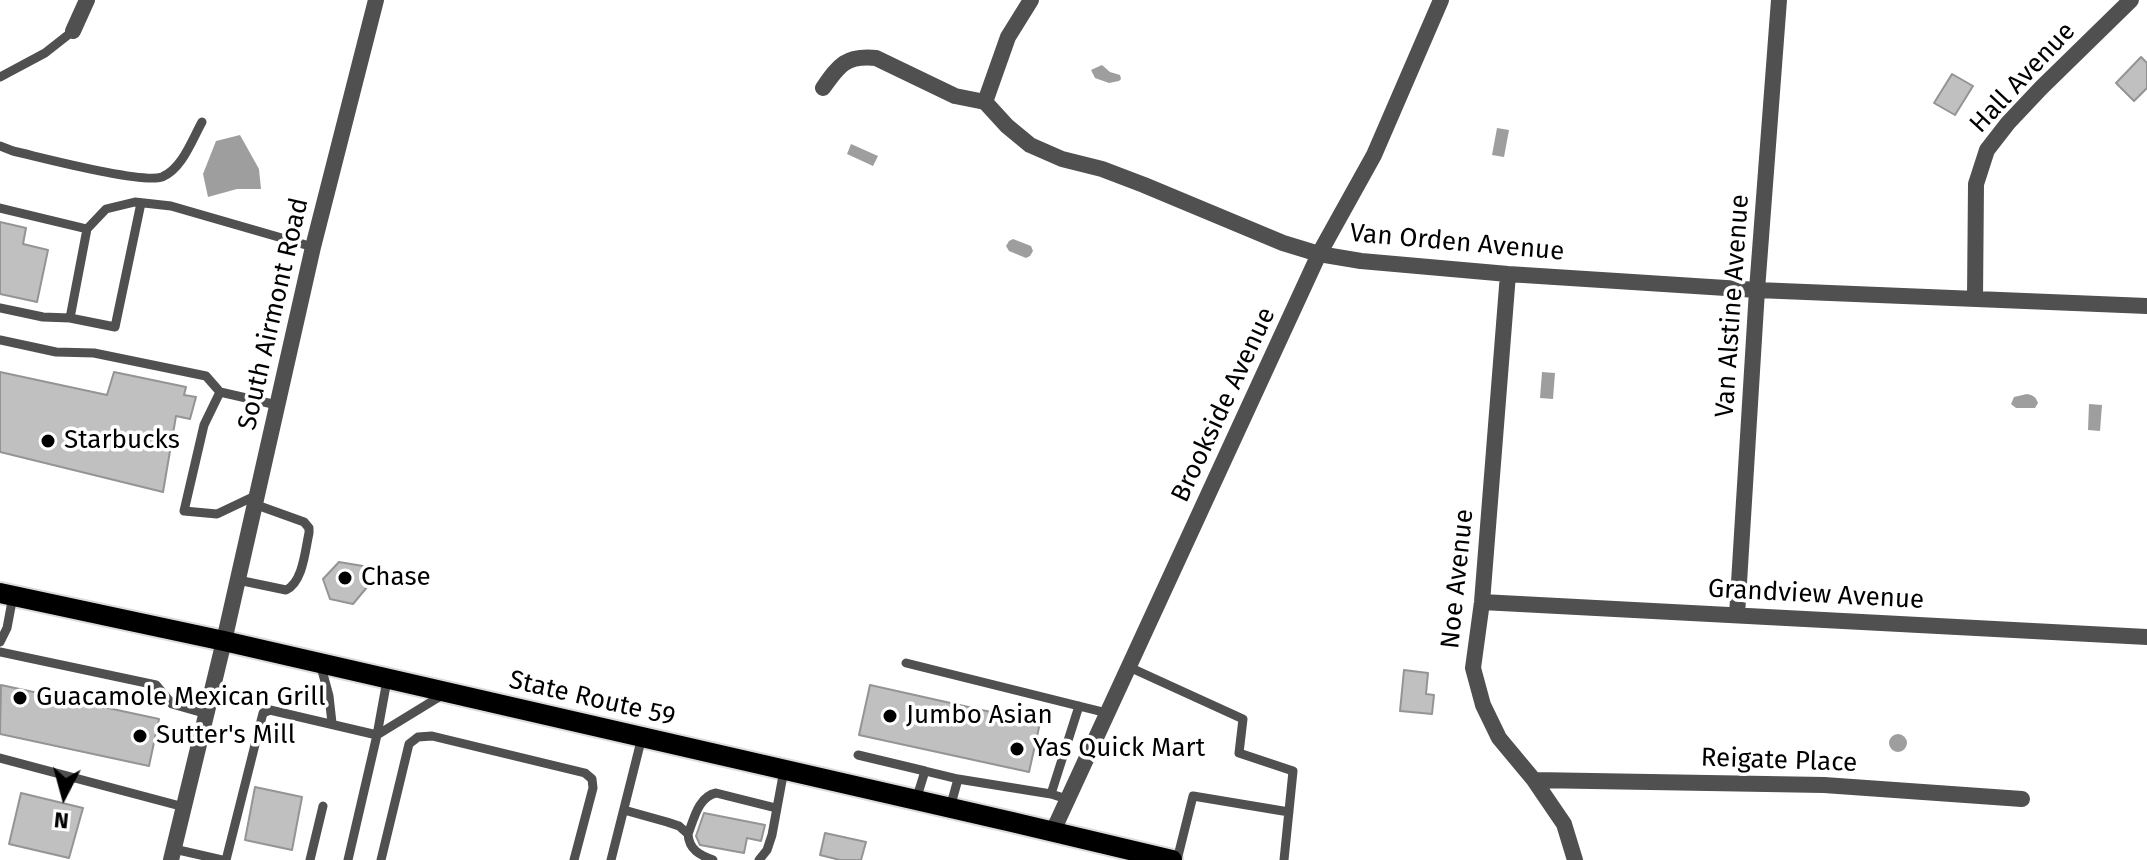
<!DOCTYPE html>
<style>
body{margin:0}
#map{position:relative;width:2147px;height:860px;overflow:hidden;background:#fff;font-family:"Fira Sans",sans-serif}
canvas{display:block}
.north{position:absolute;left:24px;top:756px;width:80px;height:80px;-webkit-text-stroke:6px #fff;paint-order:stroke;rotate:186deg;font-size:22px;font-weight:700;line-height:32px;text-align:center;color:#000}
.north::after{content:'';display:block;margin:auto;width:28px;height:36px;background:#000;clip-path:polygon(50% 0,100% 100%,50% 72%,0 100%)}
</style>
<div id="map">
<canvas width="2147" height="860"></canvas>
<div class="north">N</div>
</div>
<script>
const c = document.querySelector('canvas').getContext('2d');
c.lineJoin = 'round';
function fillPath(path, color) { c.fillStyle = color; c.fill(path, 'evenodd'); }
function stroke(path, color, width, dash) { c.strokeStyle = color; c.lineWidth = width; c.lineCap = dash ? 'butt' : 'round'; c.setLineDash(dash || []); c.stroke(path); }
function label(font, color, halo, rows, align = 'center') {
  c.font = font + ' "Fira Sans",sans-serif'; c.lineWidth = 7; c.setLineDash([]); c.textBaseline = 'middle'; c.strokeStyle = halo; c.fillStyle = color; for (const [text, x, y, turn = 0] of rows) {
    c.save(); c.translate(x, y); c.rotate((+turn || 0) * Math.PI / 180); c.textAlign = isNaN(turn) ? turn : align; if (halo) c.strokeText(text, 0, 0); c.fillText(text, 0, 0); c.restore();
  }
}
fillPath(new Path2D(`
 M 1102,65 L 1110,72 L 1120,75 L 1121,79 L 1119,81 L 1109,83 L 1095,78 L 1091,70 Z
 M 1497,128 L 1509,130 L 1504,157 L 1492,155 Z
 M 240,135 L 259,169 L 261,189 L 237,189 L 208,197 L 203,174 L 216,141 Z
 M 851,144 L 878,156 L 873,166 L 847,154 Z
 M 1013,239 L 1031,246 L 1033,251 L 1030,256 L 1026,258 L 1009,251 L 1006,246 L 1009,241 Z
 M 1542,372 L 1555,373 L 1553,399 L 1540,398 Z
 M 2027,394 C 2033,395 2036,397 2038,403 L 2035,408 L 2016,408 L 2011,404 L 2014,397 Z
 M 2089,404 L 2102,405 L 2100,431 L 2088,430 Z
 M1889 743a9 9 0 1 1 18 0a9 9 0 1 1-18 0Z`), '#9e9e9e');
const building = new Path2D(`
 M 2141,57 L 2147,63 L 2147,88 L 2134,101 L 2116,83 Z
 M 1952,74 L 1973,86 L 1955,115 L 1934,103 Z
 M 0,222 L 26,228 L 23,244 L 48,250 L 37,302 L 0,294 Z
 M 0,372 L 107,395 L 114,372 L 186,387 L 184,395 L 196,397 L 190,419 L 176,416 L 163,492 L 0,452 Z
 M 339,562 L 363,566 L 368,586 L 353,604 L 330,599 L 323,579 Z
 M 1404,670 L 1428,673 L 1426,694 L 1434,695 L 1432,714 L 1400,711 Z
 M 1,685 L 159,719 L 149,766 L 0,734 Z
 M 870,685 L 1040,723 L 1029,772 L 859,735 Z
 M 255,787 L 302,797 L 292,850 L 245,840 Z
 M 21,793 L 83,808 L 69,858 L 9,844 Z
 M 704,813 L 765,825 L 761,841 L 747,838 L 744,853 L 700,845 L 696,836 Z
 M 825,833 L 866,842 L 861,860 L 840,860 L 820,855 Z`);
fillPath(building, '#c0c0c0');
stroke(building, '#949494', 2);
const primary = new Path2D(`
 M 0,593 L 224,641 L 1012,822 L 1172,860`);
stroke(primary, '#dbdbdb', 24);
stroke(new Path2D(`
 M 0,77 L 45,53 L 73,31
 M 0,146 L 13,151 C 40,157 141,184 162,177 C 182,169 192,140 202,122
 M 141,203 L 115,327 L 70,318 L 87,229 L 106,209 L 135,202 L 171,206 L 313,247
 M 0,208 L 87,229
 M 0,308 L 43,317 L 70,318
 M 0,340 L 56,352 L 94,353 L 206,376 L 220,392 L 277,405
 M 220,392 L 204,425 L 184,511 L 217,514 L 257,495
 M 238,580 L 286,590 C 303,582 305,551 309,533 L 309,528 L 304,522 L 254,504
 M 0,642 L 7,628 L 13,596
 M 0,652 L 156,685 L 172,704 L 207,714
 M 320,663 L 329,696 L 332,723
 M 906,663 L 1107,713
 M 1129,667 L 1243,719 L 1239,753 L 1293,771 L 1284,860
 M 858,755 L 925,771
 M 0,758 L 184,807
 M 1067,799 L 1051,794 L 1079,706
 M 916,800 L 925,771 L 958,779
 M 950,808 L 958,779 L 1051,794
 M 624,810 L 667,822 L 679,826 L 688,834 C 689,850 700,855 713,860
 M 688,834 C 694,819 698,797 716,793 L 776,808
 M 174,849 L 222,860
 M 226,860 L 263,713 L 270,710 L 377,735 L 444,694
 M 310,860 L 323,806
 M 348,860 L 377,735 L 387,680
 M 381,860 L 409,744 L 418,737 L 432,736 L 585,773 L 592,779 L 593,788 L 574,860
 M 611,860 L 642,737
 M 759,860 L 767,850 L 772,835 L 784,770
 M 1177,860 L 1193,796 L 1289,812`), '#505050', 9);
stroke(new Path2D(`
 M 73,31 L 87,0
 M 823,88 C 839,65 846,55 876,58 L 955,96 L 985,102 L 1007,126 L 1030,145 L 1062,159 L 1102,169 L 1144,185 L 1283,243 L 1319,254 L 1361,261 L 1508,274 L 1757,290 L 2147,306
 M 985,102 L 1008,37 L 1031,0
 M 1508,274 L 1482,602 L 1473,668 L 1483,705 L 1499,738 L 1534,780 L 1564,824 L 1575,860
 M 1975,298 L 1976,184 L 1987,150 L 2008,123 L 2041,88 L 2131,0
 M 1482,602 L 2147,637
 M 1737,615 L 1757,290 L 1779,0
 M 1534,780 L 1824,785 L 2022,799`), '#505050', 16);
stroke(new Path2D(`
 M 1053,831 L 1319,254 L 1374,155 L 1441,0
 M 171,860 L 224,641 L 313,247 L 376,0`), '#505050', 16);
stroke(primary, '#000', 20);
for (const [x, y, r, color] of [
 [48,441,8,"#000"],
 [345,578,8,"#000"],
 [20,698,8,"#000"],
 [890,716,8,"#000"],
 [140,736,8,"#000"],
 [1017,749,8,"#000"]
]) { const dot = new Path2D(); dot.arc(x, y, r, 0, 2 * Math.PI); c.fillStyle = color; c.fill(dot); stroke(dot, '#fff', 3); }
label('26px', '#000', '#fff', [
 ["Hall Avenue",2023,78,-47],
 ["Van Orden Avenue",1457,243,5],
 ["Van Alstine Avenue",1733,306,-86],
 ["South Airmont Road",274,314,-77],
 ["Brookside Avenue",1224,405,-65],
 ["Noe Avenue",1458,579,-84],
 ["Grandview Avenue",1816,595,3],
 ["State Route 59",592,699,13],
 ["Reigate Place",1779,761,2]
]);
label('26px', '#000', '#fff', [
 ["Starbucks",64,441],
 ["Chase",361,578],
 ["Guacamole Mexican Grill",36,698],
 ["Jumbo Asian",906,716],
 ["Sutter's Mill",156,736],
 ["Yas Quick Mart",1033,749]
], 'left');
</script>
